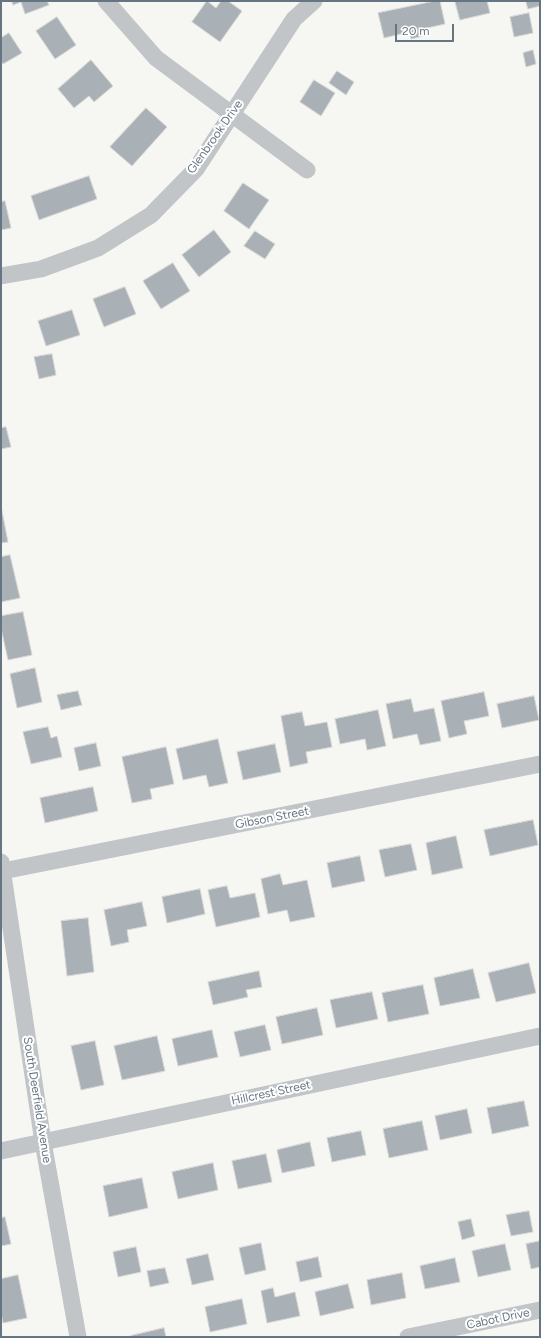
<!DOCTYPE html>
<style>
body{margin:0}
#map{position:relative;width:541px;height:1338px;overflow:hidden;background:#f6f6f3;font-family:Figtree,sans-serif}
canvas{display:block}
.frame{position:absolute;inset:0;border:2px solid #667582;pointer-events:none}
.scale{position:absolute;left:395px;top:24px;width:59px;height:18px;box-sizing:border-box;border:2px solid #667582;border-top:0;padding-left:5px;font-size:12px;line-height:14px;white-space:nowrap;color:#667582;-webkit-text-stroke:3px #fff;paint-order:stroke}
</style>
<div id="map">
<canvas width="541" height="1338"></canvas>
<div class="frame"></div>
<div class="scale">20 m</div>
</div>
<script>
const c = document.querySelector('canvas').getContext('2d');
c.lineJoin = 'round';
function fillPath(path, color) { c.fillStyle = color; c.fill(path, 'evenodd'); }
function stroke(path, color, width, dash) { c.strokeStyle = color; c.lineWidth = width; c.lineCap = dash ? 'butt' : 'round'; c.setLineDash(dash || []); c.stroke(path); }
function label(font, color, halo, rows, align = 'center') {
  c.font = font + ' Figtree,sans-serif'; c.lineWidth = 4; c.setLineDash([]); c.textBaseline = 'middle'; c.strokeStyle = halo; c.fillStyle = color; for (const [text, x, y, turn = 0] of rows) {
    c.save(); c.translate(x, y); c.rotate((+turn || 0) * Math.PI / 180); c.textAlign = isNaN(turn) ? turn : align; if (halo) c.strokeText(text, 0, 0); c.fillText(text, 0, 0); c.restore();
  }
}
const building = new Path2D(`
 M 12,1 L 47,1 L 49,5 L 25,14 L 21,2 L 13,5 Z
 M 207,1 L 216,8 L 221,1 L 228,1 L 242,11 L 220,42 L 192,22 Z
 M 435,1 L 440,1 L 445,24 L 427,28 L 428,35 L 411,39 L 409,32 L 384,38 L 378,13 Z
 M 455,1 L 487,1 L 490,13 L 460,20 Z
 M 526,1 L 540,1 L 540,6 L 528,9 Z
 M 529,13 L 533,33 L 514,37 L 510,17 Z
 M 57,17 L 76,45 L 55,59 L 36,31 Z
 M 9,33 L 22,53 L 3,64 L 1,61 L 1,38 Z
 M 533,50 L 536,64 L 526,67 L 523,53 Z
 M 91,60 L 113,86 L 94,102 L 89,96 L 74,108 L 58,89 Z
 M 337,71 L 354,82 L 346,95 L 329,83 Z
 M 314,80 L 335,93 L 321,116 L 300,102 Z
 M 146,108 L 167,127 L 132,166 L 110,147 Z
 M 89,176 L 97,199 L 39,220 L 31,196 Z
 M 243,183 L 269,200 L 249,229 L 224,211 Z
 M 5,201 L 11,228 L 1,230 L 1,202 Z
 M 214,230 L 231,252 L 199,277 L 182,255 Z
 M 255,231 L 275,244 L 265,259 L 244,246 Z
 M 173,263 L 190,291 L 161,309 L 143,281 Z
 M 125,287 L 136,314 L 104,327 L 93,299 Z
 M 72,310 L 80,335 L 46,346 L 38,321 Z
 M 52,354 L 56,375 L 39,379 L 34,357 Z
 M 6,427 L 11,447 L 1,449 L 1,428 Z
 M 1,506 L 8,542 L 1,543 Z
 M 10,555 L 20,598 L 1,602 L 1,557 Z
 M 23,612 L 32,655 L 8,660 L 1,628 L 1,616 Z
 M 35,668 L 42,702 L 17,708 L 10,674 Z
 M 78,691 L 82,705 L 61,710 L 57,695 Z
 M 484,692 L 489,716 L 464,721 L 467,734 L 449,738 L 441,701 Z
 M 534,696 L 539,720 L 502,728 L 497,704 Z
 M 411,699 L 414,712 L 434,708 L 441,741 L 420,745 L 417,734 L 393,739 L 386,704 Z
 M 378,710 L 386,746 L 367,750 L 365,739 L 340,744 L 335,719 Z
 M 302,712 L 305,726 L 327,722 L 332,747 L 306,752 L 308,763 L 290,767 L 281,716 Z
 M 48,727 L 51,738 L 57,736 L 62,757 L 31,764 L 23,732 Z
 M 218,739 L 228,783 L 209,787 L 206,775 L 183,780 L 176,749 Z
 M 96,743 L 101,766 L 79,771 L 74,748 Z
 M 275,744 L 281,772 L 243,780 L 237,752 Z
 M 166,747 L 174,784 L 150,789 L 152,799 L 132,803 L 122,757 Z
 M 93,787 L 98,811 L 45,823 L 40,798 Z
 M 533,820 L 538,845 L 490,856 L 484,830 Z
 M 456,836 L 463,868 L 432,875 L 426,843 Z
 M 411,844 L 417,870 L 385,877 L 379,850 Z
 M 360,856 L 365,881 L 332,888 L 327,863 Z
 M 280,874 L 283,885 L 307,880 L 315,917 L 290,922 L 287,910 L 268,914 L 261,879 Z
 M 227,886 L 230,898 L 255,893 L 260,917 L 216,927 L 208,890 Z
 M 200,889 L 205,914 L 167,923 L 162,897 Z
 M 142,902 L 147,926 L 127,930 L 129,942 L 111,946 L 104,910 Z
 M 88,918 L 94,972 L 67,976 L 61,921 Z
 M 529,963 L 536,993 L 496,1002 L 488,973 Z
 M 473,969 L 480,998 L 440,1006 L 434,978 Z
 M 259,971 L 262,987 L 246,990 L 248,997 L 213,1005 L 208,982 Z
 M 423,985 L 429,1014 L 388,1022 L 382,993 Z
 M 372,992 L 378,1019 L 336,1028 L 330,1000 Z
 M 317,1008 L 323,1035 L 282,1044 L 276,1017 Z
 M 265,1025 L 271,1050 L 240,1057 L 234,1032 Z
 M 212,1030 L 218,1057 L 178,1066 L 172,1039 Z
 M 157,1036 L 165,1071 L 122,1080 L 114,1046 Z
 M 95,1041 L 104,1085 L 81,1090 L 71,1046 Z
 M 524,1101 L 529,1126 L 492,1134 L 487,1108 Z
 M 467,1109 L 472,1133 L 440,1140 L 435,1116 Z
 M 422,1121 L 428,1150 L 389,1158 L 383,1129 Z
 M 361,1131 L 366,1155 L 332,1162 L 327,1138 Z
 M 310,1142 L 315,1166 L 282,1173 L 277,1150 Z
 M 266,1154 L 272,1182 L 238,1189 L 232,1161 Z
 M 213,1163 L 218,1190 L 178,1199 L 172,1172 Z
 M 142,1178 L 148,1208 L 109,1217 L 103,1186 Z
 M 529,1211 L 533,1232 L 511,1236 L 506,1215 Z
 M 5,1217 L 11,1244 L 1,1246 L 1,1218 Z
 M 471,1219 L 475,1236 L 462,1240 L 458,1222 Z
 M 540,1241 L 540,1267 L 531,1269 L 526,1244 Z
 M 261,1243 L 266,1270 L 245,1275 L 239,1248 Z
 M 505,1244 L 511,1270 L 478,1277 L 472,1251 Z
 M 136,1247 L 141,1272 L 118,1277 L 113,1252 Z
 M 208,1254 L 214,1280 L 192,1285 L 186,1259 Z
 M 318,1257 L 322,1277 L 300,1282 L 296,1262 Z
 M 455,1258 L 460,1282 L 425,1289 L 420,1266 Z
 M 165,1268 L 169,1283 L 150,1287 L 147,1271 Z
 M 402,1273 L 406,1298 L 371,1305 L 367,1280 Z
 M 18,1275 L 27,1318 L 3,1323 L 1,1313 L 1,1279 Z
 M 348,1284 L 354,1308 L 320,1316 L 315,1292 Z
 M 273,1288 L 275,1297 L 295,1292 L 300,1316 L 267,1323 L 261,1291 Z
 M 242,1299 L 247,1324 L 210,1332 L 205,1307 Z
 M 164,1328 L 166,1337 L 130,1337 L 130,1336 Z`);
fillPath(building, '#aab1b6');
stroke(building, '#d7d7d5', 1);
stroke(new Path2D(`
 M 106,1 L 156,58 L 307,170
 M 1,276 L 41,269 L 98,248 L 151,215 L 196,169 L 294,19 L 314,1
 M 1,862 L 43,1142 L 78,1337
 M 3,871 L 540,764
 M 1,1151 L 540,1036
 M 408,1337 L 540,1310`), '#c1c5c8', 17);
label('12px', '#667582', '#fff', [
 ["Glenbrook Drive",215,137,-55],
 ["Gibson Street",272,818,-11],
 ["Hillcrest Street",271,1093,-12],
 ["South Deerfield Avenue",37,1100,81],
 ["Cabot Drive",498,1319,-12]
]);
</script>
